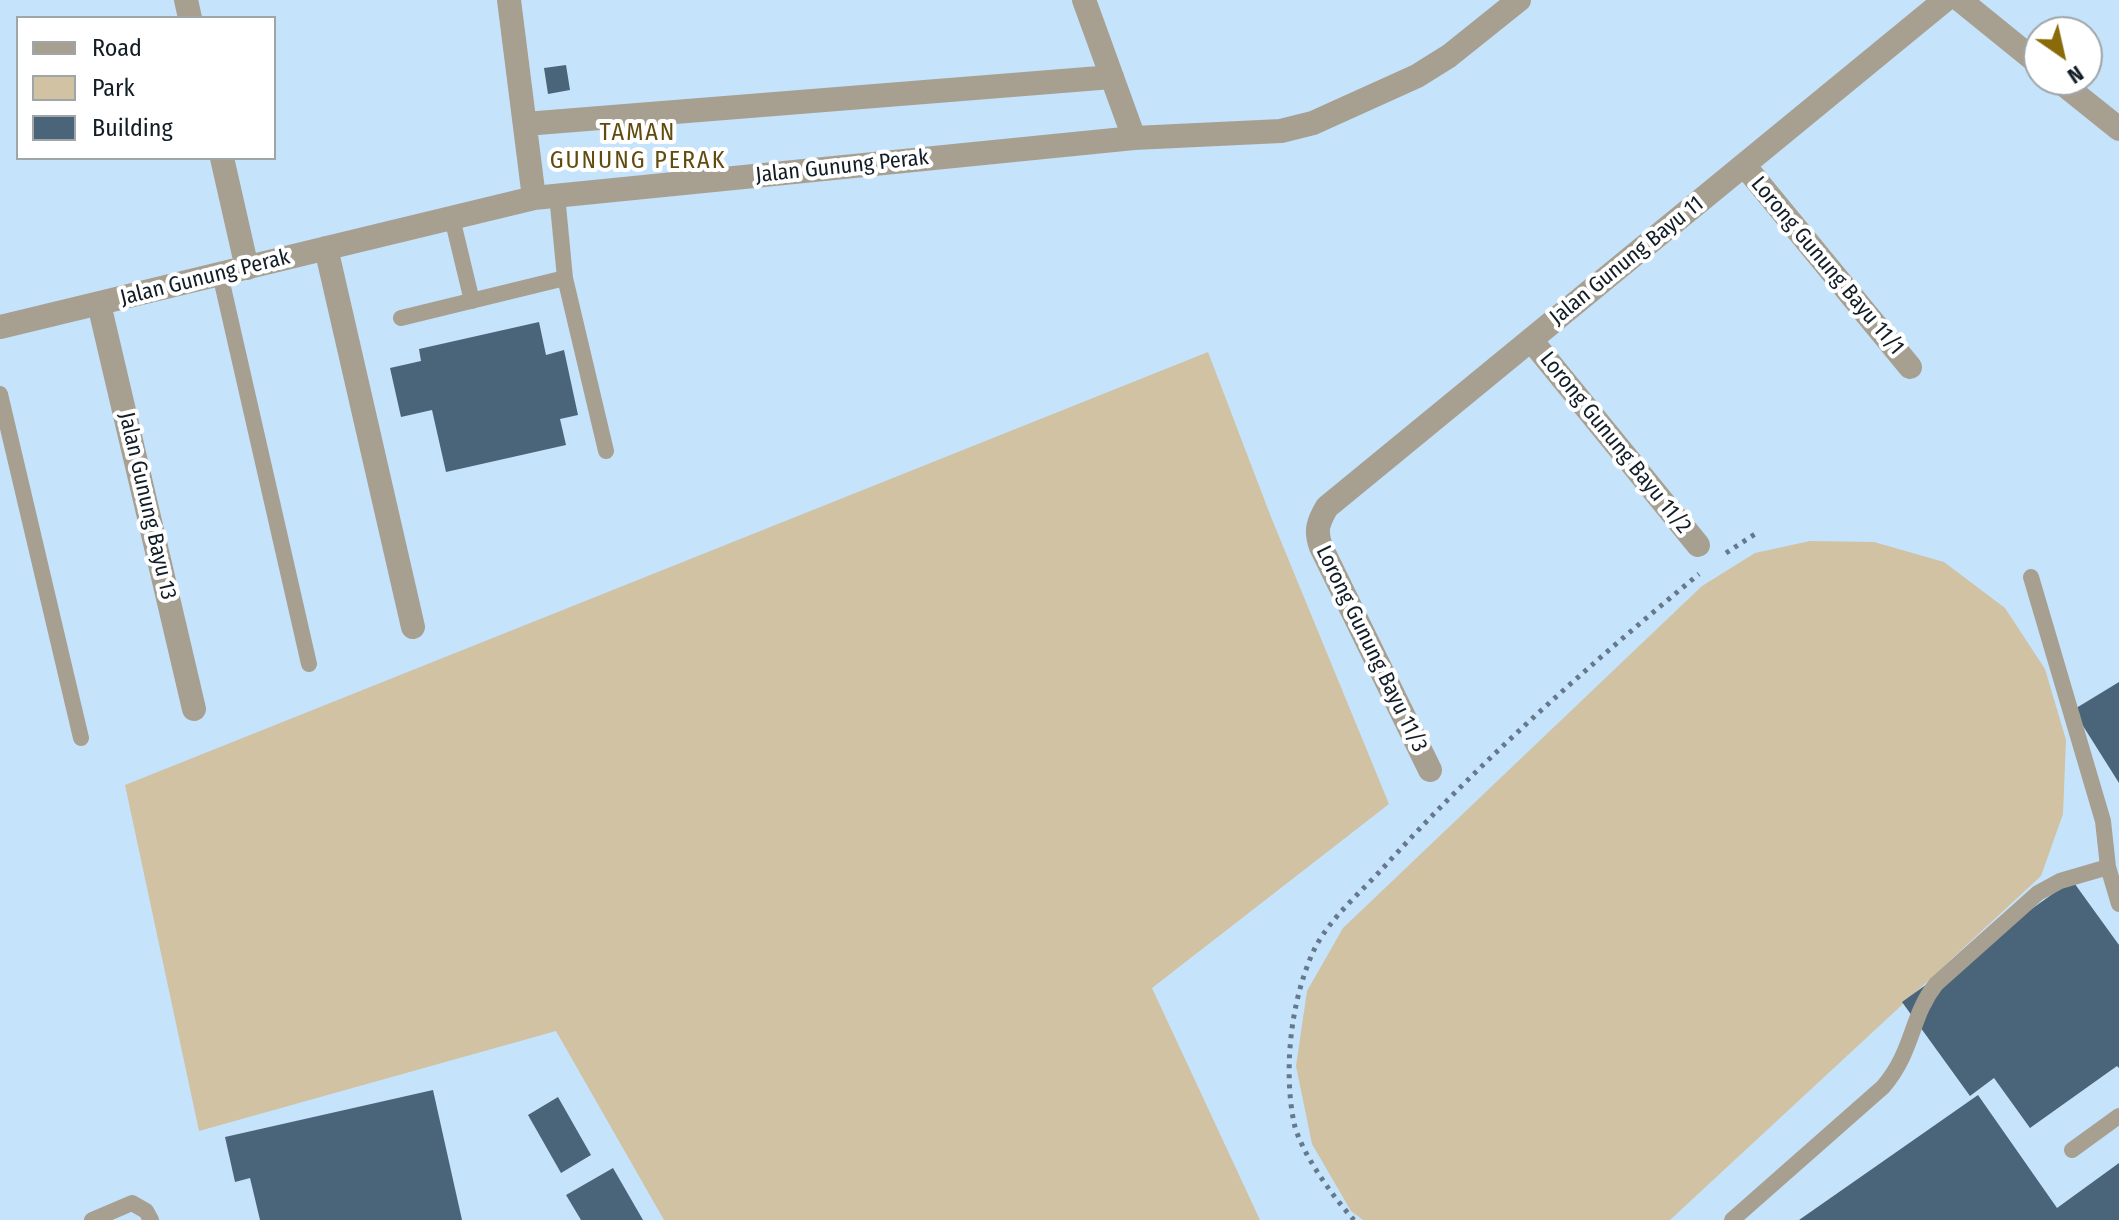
<!DOCTYPE html>
<style>
body{margin:0}
#map{position:relative;width:2119px;height:1220px;overflow:hidden;background:#c6e3fc;font-family:"Fira Sans Condensed",sans-serif}
canvas{display:block}
.legend{position:absolute;left:16px;top:16px;width:260px;height:144px;box-sizing:border-box;background:#fff;border:2px solid #a0a5a8;margin:0;padding:10px 14px;list-style:none;font-size:24px;color:#121d26}
.legend li{display:flex;align-items:center;gap:16px;height:40px}
.legend b{width:40px;border:2px solid #a0a5a8}
.north{position:absolute;left:2023px;top:16px;width:80px;height:80px;box-sizing:border-box;background:#fff;border:2px solid #a0a5a8;border-radius:50%;rotate:146deg;font-size:22px;font-weight:700;line-height:32px;text-align:center;color:#121d26}
.north::after{content:'';display:block;margin:auto;width:28px;height:36px;background:#8a6a09;clip-path:polygon(50% 0,100% 100%,50% 72%,0 100%)}
</style>
<div id="map">
<canvas width="2119" height="1220"></canvas>
<ul class="legend">
<li><b style="height:10px;background:#a7a091"></b>Road</li>
<li><b style="height:22px;background:#d0c2a2"></b>Park</li>
<li><b style="height:22px;background:#4a647a"></b>Building</li>
</ul>
<div class="north">N</div>
</div>
<script>
const c = document.querySelector('canvas').getContext('2d');
c.lineJoin = 'round';
function fillPath(path, color) { c.fillStyle = color; c.fill(path, 'evenodd'); }
function stroke(path, color, width, dash) { c.strokeStyle = color; c.lineWidth = width; c.lineCap = dash ? 'butt' : 'round'; c.setLineDash(dash || []); c.stroke(path); }
function label(font, color, halo, rows, align = 'center') {
  c.font = font + ' "Fira Sans Condensed",sans-serif'; c.lineWidth = 8; c.setLineDash([]); c.textBaseline = 'middle'; c.strokeStyle = halo; c.fillStyle = color; for (const [text, x, y, turn = 0] of rows) {
    c.save(); c.translate(x, y); c.rotate((+turn || 0) * Math.PI / 180); c.textAlign = isNaN(turn) ? turn : align; if (halo) c.strokeText(text, 0, 0); c.fillText(text, 0, 0); c.restore();
  }
}
fillPath(new Path2D(`
 M 1208,352 L 1271,517 L 1389,804 L 1152,988 L 1260,1220 L 664,1220 L 556,1031 L 199,1131 L 125,785 Z
 M 1810,541 L 1874,542 L 1944,562 L 2005,608 L 2045,669 L 2066,740 L 2063,814 L 2041,876 L 1670,1220 L 1363,1220 L 1351,1211 L 1312,1144 L 1296,1066 L 1307,991 L 1343,928 L 1702,586 L 1755,553 Z`), '#d0c2a2');
fillPath(new Path2D(`
 M 566,65 L 570,90 L 548,94 L 544,68 Z
 M 539,322 L 546,355 L 564,350 L 578,415 L 560,419 L 566,445 L 446,472 L 432,410 L 401,417 L 390,368 L 421,361 L 419,349 Z
 M 2119,682 L 2119,783 L 2073,710 Z
 M 2072,880 L 2119,945 L 2119,1068 L 2117,1066 L 2030,1128 L 1994,1078 L 1970,1096 L 1902,1002 Z
 M 433,1090 L 462,1220 L 260,1220 L 250,1178 L 235,1182 L 225,1137 Z
 M 1978,1095 L 2057,1208 L 2119,1163 L 2119,1220 L 1799,1220 Z
 M 558,1097 L 591,1155 L 561,1173 L 528,1115 Z
 M 613,1168 L 643,1220 L 581,1220 L 566,1195 Z`), '#4a647a');
stroke(new Path2D(`
 M 1726,553 L 1755,534
 M 1354,1220 C 1333,1197 1301,1153 1294,1123 C 1283,1069 1291,999 1314,950 C 1329,919 1361,892 1384,867 C 1480,761 1589,665 1699,574`), '#66798a', 5, [4, 6]);
stroke(new Path2D(`
 M 557,195 L 565,278 L 606,451
 M 452,218 L 472,301
 M 220,274 L 309,664
 M 401,318 L 565,278
 M 0,394 L 81,738
 M 2031,577 L 2103,821 L 2108,867 L 2119,904
 M 2072,1150 L 2119,1116
 M 92,1220 L 132,1203 L 146,1211 L 151,1220
 M 1732,1220 L 1883,1087 C 1914,1051 1910,1017 1936,984 L 2038,893 L 2060,881 L 2108,867`), '#a7a091', 16);
stroke(new Path2D(`
 M 186,0 L 190,18
 M 509,0 L 534,198
 M 1084,0 L 1134,138
 M 1960,0 L 2039,64
 M 2058,80 L 2119,129
 M 525,124 L 1112,77
 M 222,158 L 247,268
 M 1744,165 L 1910,367
 M 326,248 L 413,627
 M 99,304 L 194,709
 M 0,327 L 534,198 L 1134,138 L 1281,131 L 1313,123 L 1417,76 L 1449,56 L 1519,0
 M 1531,340 L 1698,545
 M 1430,770 L 1321,547 C 1315,531 1318,522 1327,507 L 1945,0`), '#a7a091', 24);
label('22px', '#121d26', '#fff', [
 ["Jalan Gunung Perak",842,167,-6],
 ["Jalan Gunung Bayu 11",1627,261,-39],
 ["Lorong Gunung Bayu 11/1",1827,266,50],
 ["Jalan Gunung Perak",205,278,-14],
 ["Lorong Gunung Bayu 11/2",1615,443,51],
 ["Jalan Gunung Bayu 13",147,506,77],
 ["Lorong Gunung Bayu 11/3",1371,649,64]
]);
c.letterSpacing = '2px';
label('24px', '#614b0e', '#fff', [
 ["TAMAN",638,133],
 ["GUNUNG PERAK",638,161]
]);
c.letterSpacing = '0px';
</script>
